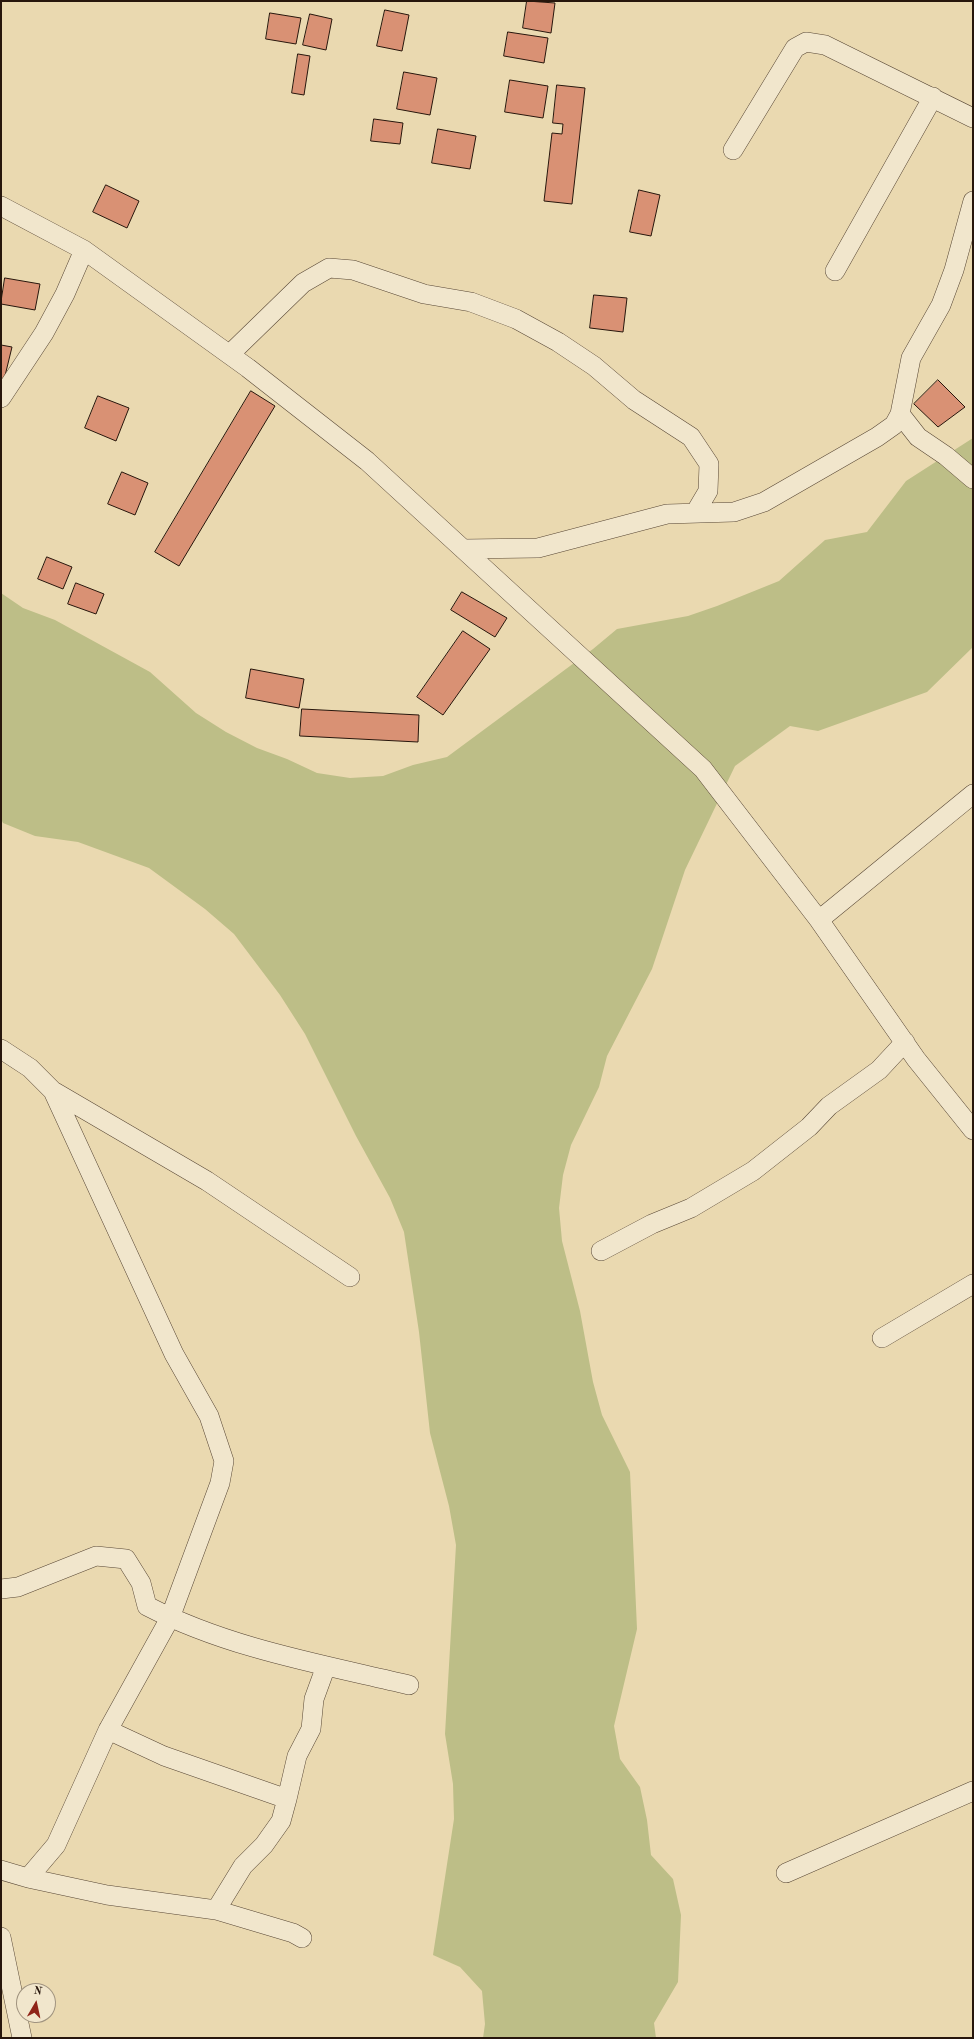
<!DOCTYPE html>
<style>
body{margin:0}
#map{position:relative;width:974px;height:2039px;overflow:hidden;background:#ead9b0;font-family:"Old Standard TT",serif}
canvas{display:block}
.frame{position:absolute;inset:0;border:2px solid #27160c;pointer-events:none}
.north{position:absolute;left:16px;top:1983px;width:40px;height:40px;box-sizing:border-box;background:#f1e6cc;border:1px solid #a0937f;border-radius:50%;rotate:9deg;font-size:11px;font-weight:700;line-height:16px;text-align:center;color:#27160c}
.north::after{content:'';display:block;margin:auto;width:14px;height:18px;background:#8f2418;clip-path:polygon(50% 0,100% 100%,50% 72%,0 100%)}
</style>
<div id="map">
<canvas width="974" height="2039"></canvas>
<div class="frame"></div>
<div class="north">N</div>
</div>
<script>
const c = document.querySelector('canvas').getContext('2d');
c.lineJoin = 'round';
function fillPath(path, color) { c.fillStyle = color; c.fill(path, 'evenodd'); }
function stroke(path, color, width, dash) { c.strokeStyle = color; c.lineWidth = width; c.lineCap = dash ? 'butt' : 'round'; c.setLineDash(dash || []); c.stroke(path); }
fillPath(new Path2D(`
 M 973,438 L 973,647 L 927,692 L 818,731 L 790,726 L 735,766 L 685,870 L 652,969 L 607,1056 L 599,1087 L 571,1145 L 563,1175 L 559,1208 L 562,1241 L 580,1311 L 593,1382 L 602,1415 L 630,1472 L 637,1629 L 614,1726 L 620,1759 L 640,1787 L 647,1820 L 651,1855 L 673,1879 L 681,1915 L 678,1982 L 654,2023 L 656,2038 L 483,2038 L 485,2024 L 482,1991 L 460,1967 L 433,1955 L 454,1819 L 453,1784 L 445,1734 L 456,1545 L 449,1506 L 430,1433 L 419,1332 L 404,1232 L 390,1198 L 356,1136 L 305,1034 L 280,995 L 234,934 L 205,909 L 149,868 L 78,842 L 35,836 L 3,823 L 1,819 L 1,593 L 23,608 L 55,620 L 150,672 L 196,713 L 226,732 L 257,748 L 287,759 L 317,773 L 350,778 L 383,776 L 413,765 L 447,757 L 593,649 L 617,629 L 688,616 L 717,606 L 779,581 L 825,540 L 867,532 L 906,481 Z`), '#bdbe87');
const building = new Path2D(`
 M 527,1 L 555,3 L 551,33 L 523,28 Z
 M 385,10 L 409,15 L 402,51 L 377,46 Z
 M 270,13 L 301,18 L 296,44 L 266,39 Z
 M 310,14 L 332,19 L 326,50 L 303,45 Z
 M 508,32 L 548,38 L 544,63 L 504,56 Z
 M 298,54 L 310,56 L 304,95 L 292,93 Z
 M 404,72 L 437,78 L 430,115 L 397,109 Z
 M 510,80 L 548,86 L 543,118 L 505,112 Z
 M 557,85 L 585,88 L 572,204 L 544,201 L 552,133 L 562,134 L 563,124 L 553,123 Z
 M 374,119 L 403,123 L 400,144 L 371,141 Z
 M 438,129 L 476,136 L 470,169 L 432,163 Z
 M 106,185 L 139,201 L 127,228 L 93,212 Z
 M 639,190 L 660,195 L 651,236 L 630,232 Z
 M 5,278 L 40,284 L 35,310 L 1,304 Z
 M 594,295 L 627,298 L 623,332 L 590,328 Z
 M 1,345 L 12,347 L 3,384 L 1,383 Z
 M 938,380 L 965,407 L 938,427 L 914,404 Z
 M 251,391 L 275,406 L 179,566 L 155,552 Z
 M 98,396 L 129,408 L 116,441 L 85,428 Z
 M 122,472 L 148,483 L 135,515 L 108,504 Z
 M 47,557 L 72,567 L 63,589 L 38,579 Z
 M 76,583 L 104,594 L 96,614 L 68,604 Z
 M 462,592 L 507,618 L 495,637 L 451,610 Z
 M 463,631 L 490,649 L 443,715 L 417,697 Z
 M 251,669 L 304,679 L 299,708 L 246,698 Z
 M 302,709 L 419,715 L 418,742 L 300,736 Z`);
fillPath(building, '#d99174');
stroke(building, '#27160c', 1);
const minor = new Path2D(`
 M 733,150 L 795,48 L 806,42 L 825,45 L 973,118
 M 1,206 L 84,250 L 248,368 L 367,461 L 703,769 L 819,920 L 916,1059 L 973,1130
 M 835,271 L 933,97
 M 230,354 L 303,283 L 329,268 L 353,270 L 424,294 L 471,302 L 516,319 L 558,342 L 594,366 L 634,400 L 691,437 L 709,464 L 708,491 L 695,513
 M 1,398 L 44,333 L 65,294 L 84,250
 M 900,414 L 918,437 L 946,456 L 973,479
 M 463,549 L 538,548 L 667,514 L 734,512 L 764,502 L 877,437 L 894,425 L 900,414 L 911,358 L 941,305 L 954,270 L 973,201
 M 819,920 L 973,794
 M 1,1049 L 30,1068 L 53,1091 L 207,1181 L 350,1277
 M 601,1251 L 652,1224 L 691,1208 L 753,1171 L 809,1127 L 829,1106 L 879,1070 L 905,1042
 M 882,1338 L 973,1284
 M 1,1589 L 18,1587 L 96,1556 L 126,1559 L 141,1583 L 147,1606 C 228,1648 320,1664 409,1685
 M 108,1730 L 164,1756 L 287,1799 L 281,1821 L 264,1845 L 243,1866 L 216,1910
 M 287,1799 L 297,1756 L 311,1729 L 314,1699 L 326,1666
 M 1,1870 L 28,1878 L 56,1845 L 108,1730 L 170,1618 L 220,1483 L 224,1461 L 209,1416 L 174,1354 L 53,1091
 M 786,1873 L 973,1791
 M 28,1878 L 107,1895 L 216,1910 L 293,1933 L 302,1938
 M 1,1937 L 22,2038`);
stroke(minor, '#584735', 20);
stroke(minor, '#f1e6cc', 19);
</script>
